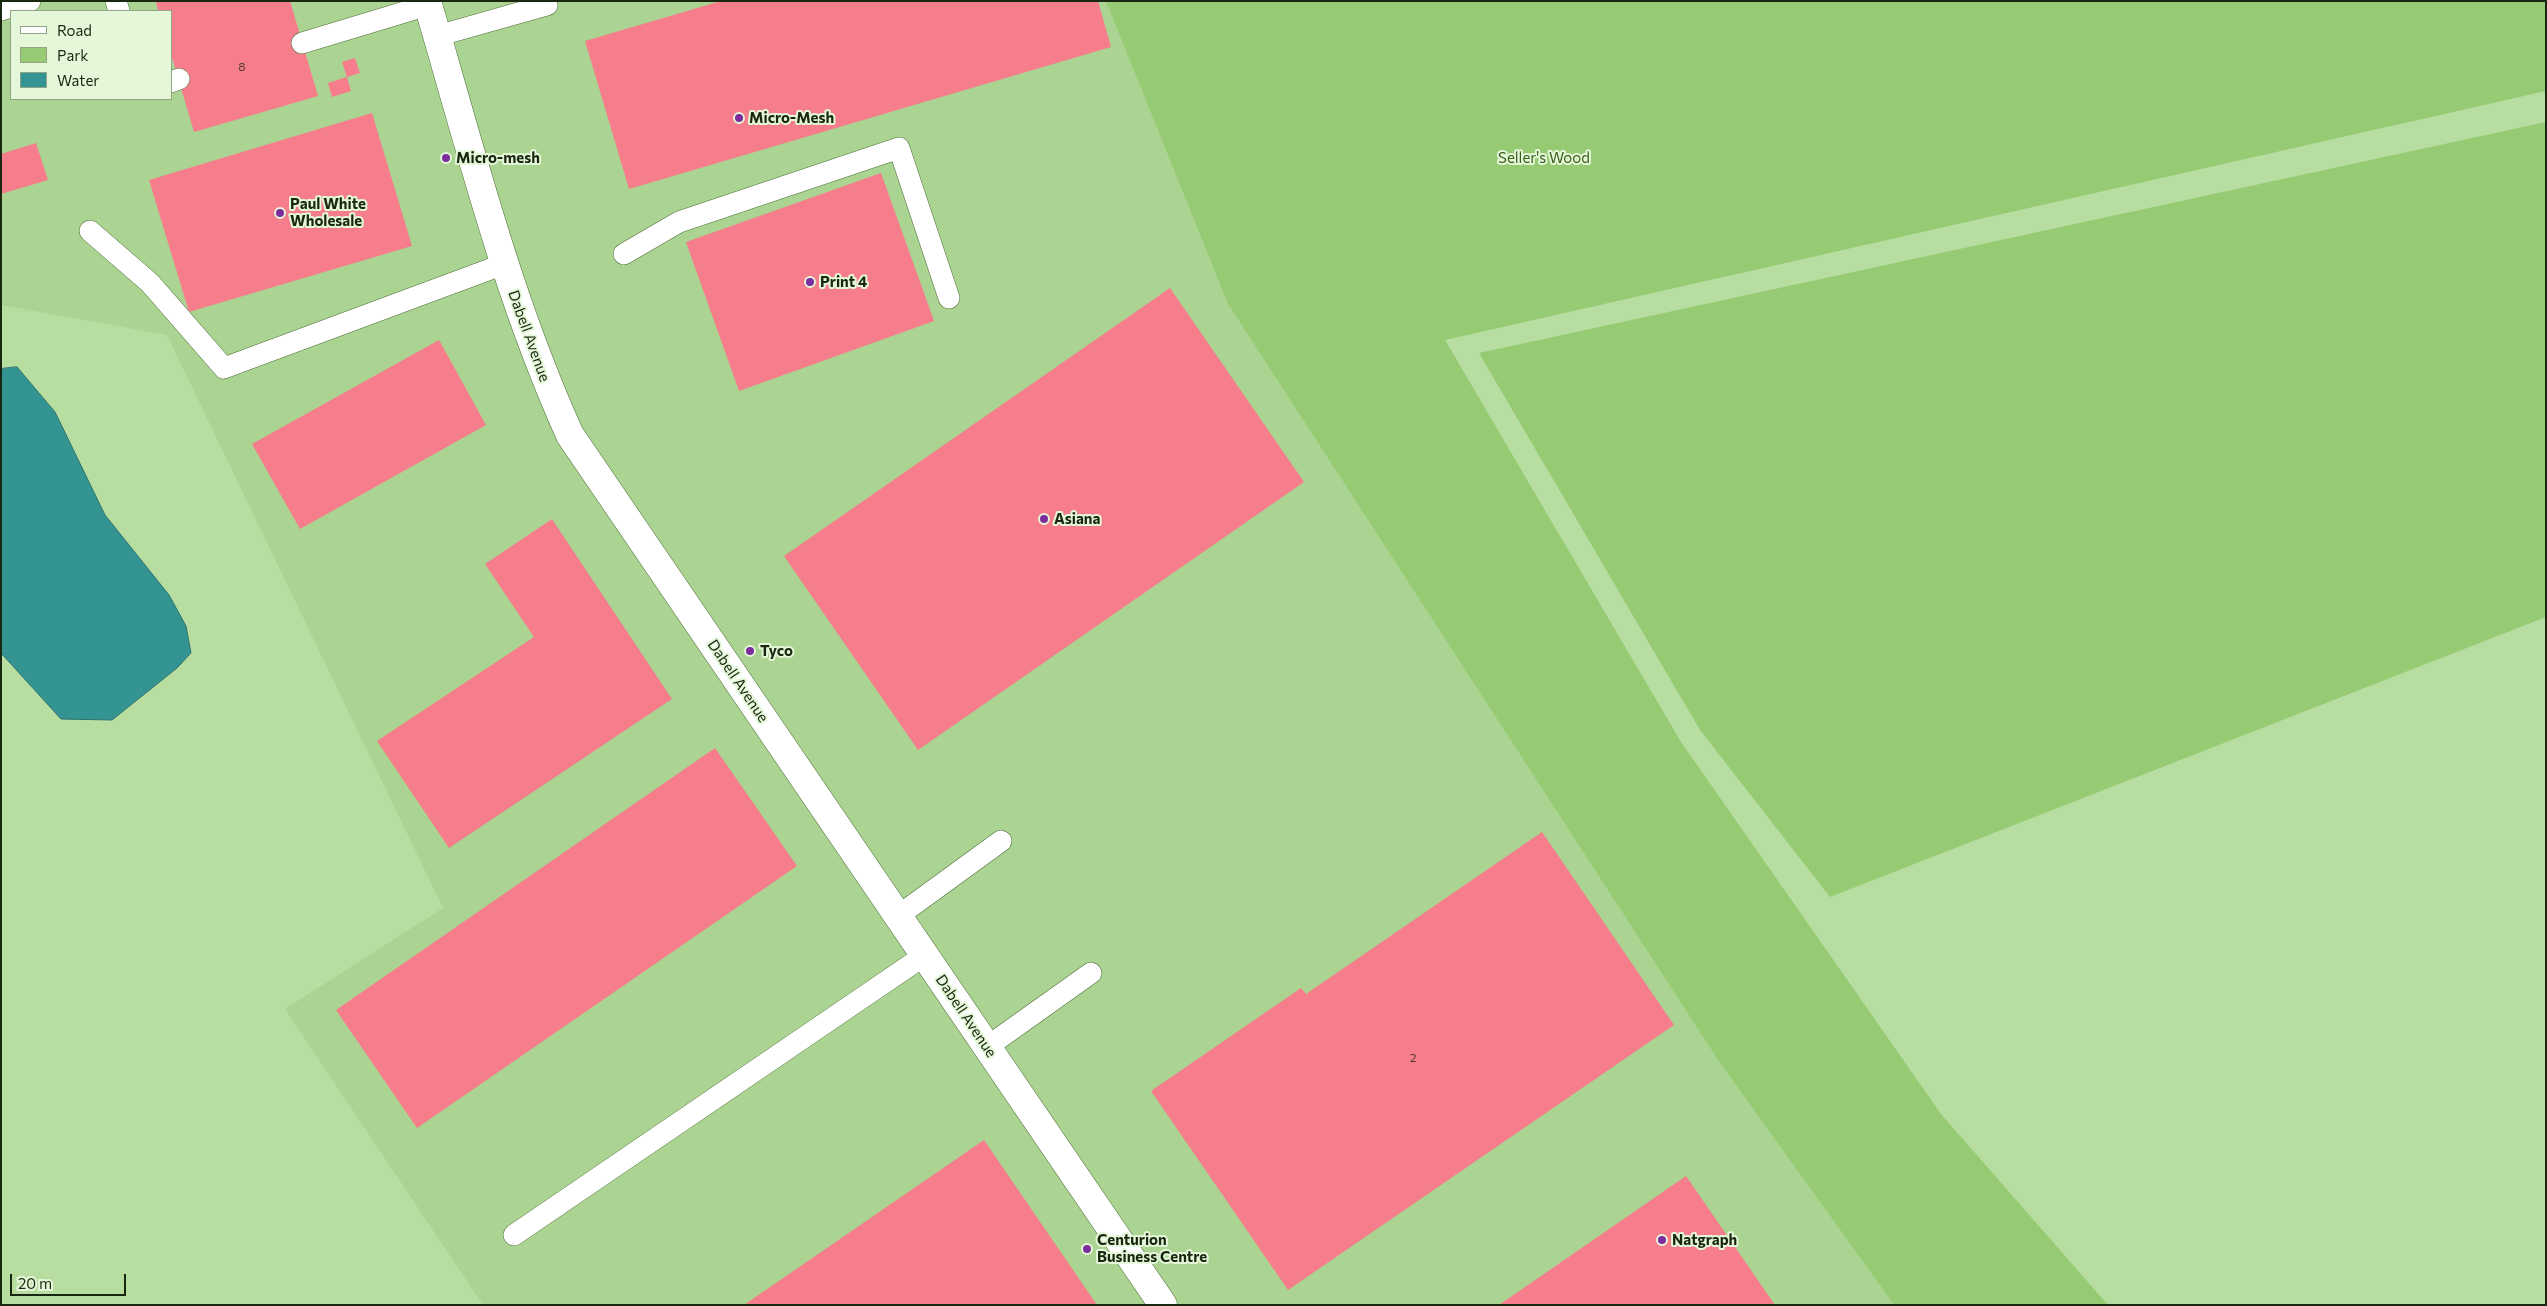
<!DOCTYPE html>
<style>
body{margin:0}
#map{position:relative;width:2547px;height:1306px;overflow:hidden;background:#b8dda1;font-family:Commissioner,sans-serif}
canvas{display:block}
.frame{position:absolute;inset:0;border:2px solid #192710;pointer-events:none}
.legend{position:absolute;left:10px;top:10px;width:162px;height:90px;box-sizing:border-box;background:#e4f7d9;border:1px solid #93a489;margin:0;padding:6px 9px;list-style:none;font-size:15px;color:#192710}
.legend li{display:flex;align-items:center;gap:10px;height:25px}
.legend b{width:25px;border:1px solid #93a489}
.scale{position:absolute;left:10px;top:1274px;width:116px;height:22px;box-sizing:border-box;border:2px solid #192710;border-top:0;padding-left:6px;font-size:15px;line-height:18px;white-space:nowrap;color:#192710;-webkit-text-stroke:4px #e4f7d9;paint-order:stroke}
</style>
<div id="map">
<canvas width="2547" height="1306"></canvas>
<div class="frame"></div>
<ul class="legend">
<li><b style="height:6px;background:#fff"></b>Road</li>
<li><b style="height:14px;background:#96cb74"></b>Park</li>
<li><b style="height:14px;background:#339492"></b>Water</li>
</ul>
<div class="scale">20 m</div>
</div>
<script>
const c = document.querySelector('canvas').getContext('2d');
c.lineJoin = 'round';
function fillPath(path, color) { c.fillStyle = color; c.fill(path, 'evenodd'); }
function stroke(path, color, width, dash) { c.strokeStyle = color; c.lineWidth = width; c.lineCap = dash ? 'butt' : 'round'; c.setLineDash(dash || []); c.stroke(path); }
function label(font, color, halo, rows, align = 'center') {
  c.font = font + ' Commissioner,sans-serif'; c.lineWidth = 4; c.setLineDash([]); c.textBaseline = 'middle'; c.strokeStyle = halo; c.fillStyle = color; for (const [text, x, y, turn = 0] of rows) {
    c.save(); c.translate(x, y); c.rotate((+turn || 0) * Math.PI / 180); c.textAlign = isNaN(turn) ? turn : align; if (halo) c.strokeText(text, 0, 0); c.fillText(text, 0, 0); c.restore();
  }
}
fillPath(new Path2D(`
 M 1,1 L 1124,1 L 1228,304 L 1718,1060 L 1894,1305 L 483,1305 L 285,1009 L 443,908 L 167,335 L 1,305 ZM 11,11 L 171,11 L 171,99 L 11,99 Z`), '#abd391');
fillPath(new Path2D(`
 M 1106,1 L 2546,1 L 2546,91 L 1445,340 L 1681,742 L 1941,1114 L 2108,1305 L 1894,1305 L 1718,1060 L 1228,304 Z
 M 2546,122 L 2546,617 L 1830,897 L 1700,730 L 1479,353 Z`), '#96cb74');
const water = new Path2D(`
 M 17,367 L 55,412 L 105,515 L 169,595 L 186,626 L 191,653 L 177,668 L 112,720 L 61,719 L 1,653 L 1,369 Z`);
fillPath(water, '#339492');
stroke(water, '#2b736b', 1);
fillPath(new Path2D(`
 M 156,1 L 290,1 L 318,96 L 194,132 L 171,54 L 171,11 L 158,11 Z
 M 721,1 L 1098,1 L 1111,47 L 629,189 L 585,41 Z
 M 355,58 L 360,73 L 347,77 L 351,91 L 332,97 L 328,83 L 347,77 L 342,62 Z
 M 372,113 L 412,246 L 189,312 L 149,180 Z
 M 36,143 L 48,180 L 1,194 L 1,154 Z
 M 881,173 L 934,321 L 739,391 L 686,242 Z
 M 1170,288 L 1304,482 L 918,750 L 784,556 Z
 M 439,340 L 486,425 L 300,529 L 252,444 Z
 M 552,519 L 672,699 L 449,848 L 377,741 L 534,637 L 485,564 Z
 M 715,748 L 797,866 L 417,1128 L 336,1010 Z
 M 1542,832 L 1674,1025 L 1288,1290 L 1151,1091 L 1301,988 L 1306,994 Z
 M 984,1140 L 1097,1305 L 744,1305 Z
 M 1686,1176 L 1775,1305 L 1499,1305 Z`), '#f67e8c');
const service = new Path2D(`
 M 116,1 L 119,11
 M 1,10 L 30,1
 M 437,36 L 547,5
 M 302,43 L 428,5
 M 171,82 L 179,79
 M 90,231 L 150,283 L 224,368 L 504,264
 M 624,254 L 679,222 L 899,148 L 949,298
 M 898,916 L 1001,841
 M 987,1047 L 1091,973
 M 514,1235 L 925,955`);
const minor = new Path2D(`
 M 427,1 C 470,147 507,296 570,435 L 1163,1305`);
stroke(service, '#4e6e38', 22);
stroke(minor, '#4e6e38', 29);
stroke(service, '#fff', 21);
stroke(minor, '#fff', 28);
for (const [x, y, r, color] of [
 [739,118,5,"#7b2c9d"],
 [446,158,5,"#7b2c9d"],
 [280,213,5,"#7b2c9d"],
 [810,282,5,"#7b2c9d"],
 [1044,519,5,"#7b2c9d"],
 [750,651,5,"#7b2c9d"],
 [1662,1240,5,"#7b2c9d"],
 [1087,1249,5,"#7b2c9d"]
]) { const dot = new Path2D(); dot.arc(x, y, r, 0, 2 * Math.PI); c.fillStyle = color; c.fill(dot); stroke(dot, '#e4f7d9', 2); }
label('12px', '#503d2f', null, [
 ["8",242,67],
 ["2",1413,1058]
]);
label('bold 15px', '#192710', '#e4f7d9', [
 ["Micro-Mesh",749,118],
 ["Micro-mesh",456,158],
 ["Paul White",290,204],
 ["Wholesale",290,221],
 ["Print 4",820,282],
 ["Asiana",1054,519],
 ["Tyco",760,651],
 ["Centurion",1097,1240],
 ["Business Centre",1097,1257],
 ["Natgraph",1672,1240]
], 'left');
label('15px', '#385e19', '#e4f7d9', [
 ["Seller's Wood",1544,158]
]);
label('15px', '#192710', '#e4f7d9', [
 ["Dabell Avenue",529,336,70],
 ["Dabell Avenue",738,681,56],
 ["Dabell Avenue",966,1016,56]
]);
</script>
